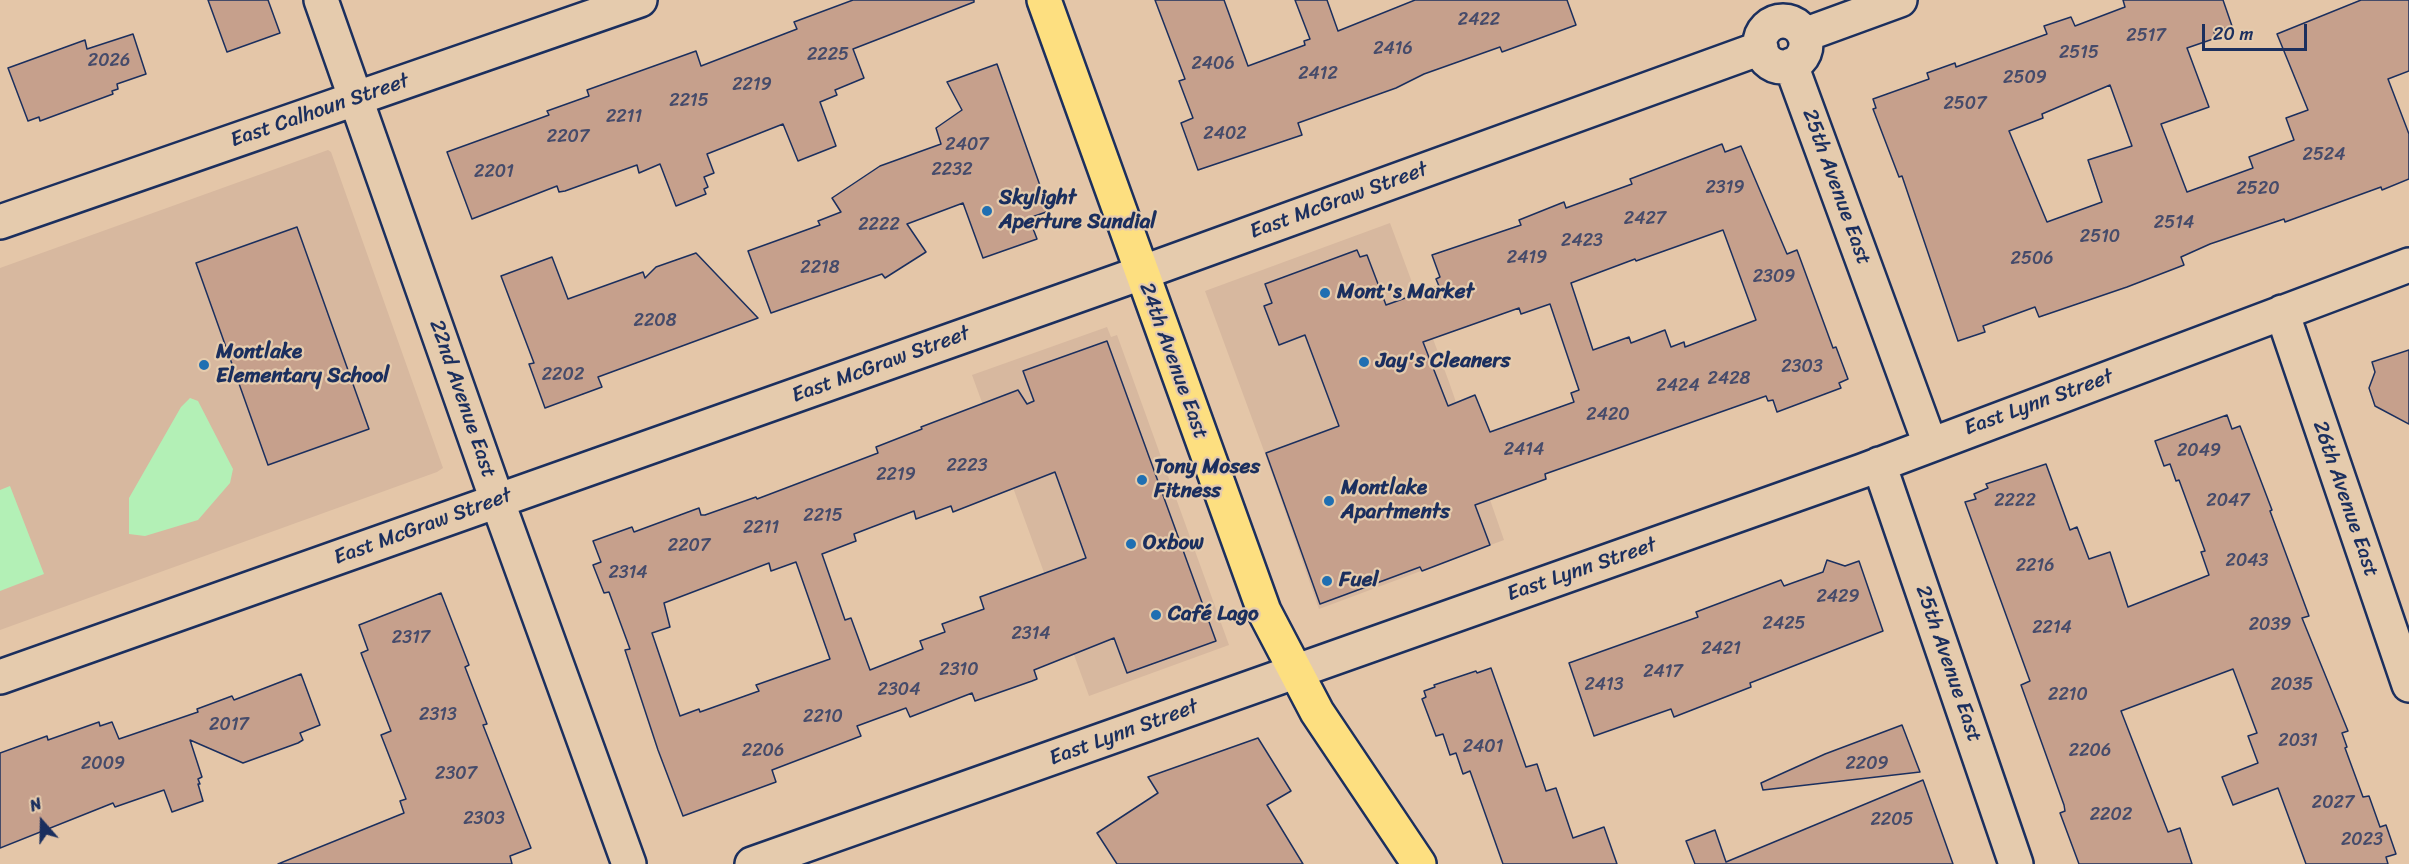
<!DOCTYPE html>
<meta charset="utf-8">
<style>
body{margin:0}
#map{position:relative;width:2409px;height:864px;overflow:hidden;background:#e4c6a8;font-family:Sriracha,sans-serif}
canvas{display:block}
.north{position:absolute;left:12px;top:792px;width:60px;height:60px;-webkit-text-stroke:4px #e5cbad;paint-order:stroke;rotate:340deg;font-size:16px;font-weight:700;line-height:24px;text-align:center;color:#1b2f5e}
.north::after{content:'';display:block;margin:auto;width:21px;height:27px;background:#1b2f5e;clip-path:polygon(50% 0,100% 100%,50% 72%,0 100%)}
.scale{position:absolute;left:2202px;top:24px;width:105px;height:27px;box-sizing:border-box;border:3px solid #1b2f5e;border-top:0;padding-left:8px;font-size:18px;line-height:21px;white-space:nowrap;color:#1b2f5e;-webkit-text-stroke:4px #e5cbad;paint-order:stroke}
</style>
<div id="map">
<canvas width="2409" height="864"></canvas>
<div class="north">N</div>
<div class="scale">20 m</div>
</div>
<script>
const c = document.querySelector('canvas').getContext('2d');
c.lineJoin = 'round';
function fillPath(path, color) { c.fillStyle = color; c.fill(path, 'evenodd'); }
function stroke(path, color, width, dash) { c.strokeStyle = color; c.lineWidth = width; c.lineCap = dash ? 'butt' : 'round'; c.setLineDash(dash || []); c.stroke(path); }
function label(font, color, halo, rows, align = 'center') {
  c.font = font + ' Sriracha,sans-serif'; c.lineWidth = 4.5; c.setLineDash([]); c.textBaseline = 'middle'; c.strokeStyle = halo; c.fillStyle = color; for (const [text, x, y, turn = 0] of rows) {
    c.save(); c.translate(x, y); c.rotate((+turn || 0) * Math.PI / 180); c.textAlign = isNaN(turn) ? turn : align; if (halo) c.strokeText(text, 0, 0); c.fillText(text, 0, 0); c.restore();
  }
}
fillPath(new Path2D(`
 M 328,150 L 331,152 L 443,468 L 437,472 L 0,630 L 0,268 Z
 M 1390,223 L 1449,382 L 1504,540 L 1319,609 L 1264,451 L 1205,291 Z
 M 1107,327 L 1111,337 L 1117,335 L 1229,645 L 1089,696 L 972,375 Z`), '#d7b89f');
fillPath(new Path2D(`
 M 190,398 L 198,401 L 233,469 L 230,483 L 198,520 L 145,536 L 129,534 L 129,498 L 181,407 Z
 M 10,486 L 44,574 L 0,591 L 0,490 Z`), '#b3f0b6');
const building = new Path2D(`
 M 208,0 L 268,0 L 280,33 L 227,52 Z
 M 853,0 L 974,0 L 974,2 L 853,49 L 864,78 L 835,90 L 837,95 L 820,102 L 836,146 L 798,161 L 783,124 L 707,154 L 714,173 L 704,177 L 708,187 L 704,189 L 706,194 L 676,206 L 660,164 L 639,173 L 637,165 L 565,191 L 559,192 L 557,186 L 472,219 L 447,152 L 549,115 L 547,111 L 589,96 L 587,90 L 696,51 L 701,66 L 797,29 L 794,22 Z
 M 1155,0 L 1224,0 L 1248,66 L 1305,45 L 1304,41 L 1310,39 L 1295,0 L 1327,0 L 1338,31 L 1415,0 L 1567,0 L 1576,25 L 1502,52 L 1500,47 L 1424,74 L 1396,88 L 1298,123 L 1302,135 L 1198,170 L 1181,123 L 1193,118 L 1179,81 L 1185,79 Z
 M 2123,0 L 2223,0 L 2232,26 L 2214,32 L 2216,38 L 2187,48 L 2209,107 L 2161,124 L 2187,192 L 2253,168 L 2249,157 L 2294,140 L 2286,118 L 2308,110 L 2277,34 L 2361,0 L 2409,0 L 2409,71 L 2388,79 L 2409,134 L 2409,179 L 2382,190 L 2381,187 L 2285,222 L 2284,219 L 2210,244 L 2181,257 L 2184,265 L 2127,287 L 2039,317 L 2035,307 L 1983,326 L 1985,332 L 1958,341 L 1902,176 L 1899,177 L 1873,109 L 1876,108 L 1873,99 L 1929,79 L 1927,73 L 1955,63 L 1956,67 L 2047,34 L 2044,26 L 2071,17 L 2075,26 L 2125,7 ZM 2110,85 L 2132,146 L 2088,160 L 2102,202 L 2047,222 L 2009,131 L 2043,118 L 2042,114 Z
 M 133,34 L 146,74 L 117,84 L 118,89 L 112,91 L 113,94 L 40,121 L 39,117 L 28,121 L 8,68 L 85,40 L 87,49 Z
 M 997,64 L 1049,211 L 1029,218 L 1037,239 L 983,258 L 963,203 L 907,224 L 926,252 L 885,278 L 882,274 L 771,313 L 748,251 L 820,225 L 818,221 L 841,212 L 832,198 L 880,166 L 941,144 L 936,128 L 962,110 L 947,82 Z
 M 1722,144 L 1725,152 L 1741,146 L 1787,254 L 1797,250 L 1833,348 L 1836,347 L 1848,379 L 1839,383 L 1841,388 L 1777,412 L 1773,400 L 1768,401 L 1766,396 L 1545,474 L 1546,479 L 1475,505 L 1490,545 L 1422,571 L 1420,567 L 1320,604 L 1266,453 L 1339,426 L 1305,335 L 1279,345 L 1264,306 L 1272,303 L 1265,284 L 1357,250 L 1360,257 L 1367,255 L 1386,305 L 1439,286 L 1436,279 L 1440,277 L 1432,255 L 1521,225 L 1519,220 L 1564,202 L 1566,208 L 1632,184 L 1630,179 ZM 1723,230 L 1756,320 L 1685,347 L 1684,342 L 1671,347 L 1665,330 L 1631,343 L 1629,337 L 1593,350 L 1571,283 L 1635,259 L 1636,261 ZM 1550,304 L 1579,390 L 1571,393 L 1574,402 L 1490,432 L 1475,395 L 1448,406 L 1423,342 L 1519,308 L 1521,314 Z
 M 297,227 L 369,429 L 268,465 L 196,263 Z
 M 696,253 L 758,318 L 598,377 L 602,387 L 545,408 L 529,364 L 534,363 L 501,276 L 552,257 L 568,299 L 643,272 L 645,278 L 656,267 Z
 M 1107,341 L 1216,641 L 1127,673 L 1114,638 L 1034,670 L 1037,679 L 1032,681 L 975,701 L 972,693 L 910,717 L 906,708 L 857,726 L 861,736 L 772,770 L 776,782 L 683,816 L 658,750 L 625,650 L 630,649 L 609,592 L 604,593 L 593,565 L 601,562 L 593,541 L 632,527 L 634,532 L 699,508 L 701,515 L 705,515 L 756,497 L 757,499 L 878,453 L 876,447 L 922,429 L 921,427 L 1018,390 L 1027,404 L 1034,401 L 1023,371 ZM 1055,472 L 1086,558 L 980,597 L 984,609 L 942,624 L 945,632 L 920,641 L 923,649 L 870,670 L 851,618 L 845,620 L 822,554 L 856,541 L 854,534 L 914,511 L 916,519 L 951,506 L 953,512 ZM 796,562 L 830,659 L 756,685 L 759,691 L 700,712 L 699,709 L 680,716 L 652,633 L 670,627 L 664,603 L 769,563 L 771,571 Z
 M 2409,350 L 2409,424 L 2375,406 L 2369,388 L 2375,372 L 2372,362 Z
 M 2227,415 L 2232,429 L 2240,426 L 2272,510 L 2270,511 L 2309,616 L 2302,618 L 2348,731 L 2342,733 L 2347,747 L 2345,748 L 2363,797 L 2369,796 L 2380,827 L 2386,825 L 2396,854 L 2386,857 L 2388,864 L 2306,864 L 2278,788 L 2233,805 L 2222,777 L 2258,763 L 2248,736 L 2257,733 L 2233,669 L 2121,711 L 2168,832 L 2180,828 L 2192,864 L 2079,864 L 2060,813 L 2065,811 L 2064,805 L 2021,685 L 2030,681 L 1965,502 L 1976,499 L 1974,494 L 1988,488 L 1986,484 L 2046,464 L 2070,530 L 2077,527 L 2089,559 L 2110,552 L 2128,607 L 2209,575 L 2201,552 L 2205,551 L 2179,480 L 2176,481 L 2170,464 L 2164,466 L 2155,441 Z
 M 1827,560 L 1845,566 L 1859,561 L 1883,631 L 1750,683 L 1751,687 L 1674,717 L 1671,709 L 1594,736 L 1569,663 L 1698,617 L 1696,612 L 1781,580 L 1784,586 L 1823,572 Z
 M 441,593 L 469,665 L 465,667 L 487,724 L 483,725 L 531,848 L 510,856 L 512,864 L 278,864 L 404,813 L 400,801 L 406,799 L 381,735 L 391,731 L 361,653 L 368,650 L 359,625 Z
 M 1491,668 L 1526,767 L 1537,764 L 1546,791 L 1556,788 L 1573,838 L 1604,827 L 1617,864 L 1503,864 L 1470,771 L 1463,774 L 1456,753 L 1450,755 L 1443,734 L 1436,736 L 1422,699 L 1426,697 L 1424,691 L 1435,687 L 1434,685 L 1476,671 L 1477,673 Z
 M 301,674 L 320,725 L 300,733 L 303,740 L 298,743 L 243,763 L 190,740 L 202,777 L 198,779 L 200,784 L 198,784 L 203,801 L 172,812 L 164,790 L 115,807 L 113,803 L 0,848 L 0,753 L 47,736 L 48,740 L 99,722 L 100,726 L 112,722 L 119,739 L 198,712 L 197,709 L 232,696 L 234,700 Z
 M 1902,725 L 1920,772 L 1763,790 L 1761,783 L 1825,754 Z
 M 1258,738 L 1291,791 L 1267,805 L 1303,864 L 1117,864 L 1097,833 L 1158,793 L 1148,777 Z
 M 1923,780 L 1953,864 L 1695,864 L 1686,841 L 1715,830 L 1726,862 Z`);
fillPath(building, '#c6a08c');
stroke(building, '#1b2f5e', 1.5);
const minor = new Path2D(`
 M 321,0 L 497,500 L 629,864
 M1760 44a23 23 0 1 1 46 0a23 23 0 1 1-46 0Z
 M 1804,35 L 1900,0
 M 1791,65 L 1930,444
 M 0,222 L 640,0
 M 2282,312 L 2409,685
 M 1879,464 L 2016,864
 M 0,677 L 1141,273 L 1761,48
 M 752,864 L 1862,471 L 2409,265`);
const major = new Path2D(`
 M 1044,0 L 1264,611 L 1317,712 L 1419,864`);
stroke(minor, '#1b2f5e', 38);
stroke(major, '#1b2f5e', 38);
stroke(minor, '#e5cbad', 33);
stroke(major, '#fddf80', 33);
for (const [x, y, r, color] of [
 [987,211,6,"#1f6fb2"],
 [1325,293,6,"#1f6fb2"],
 [1364,362,6,"#1f6fb2"],
 [204,365,6,"#1f6fb2"],
 [1142,480,6,"#1f6fb2"],
 [1329,501,6,"#1f6fb2"],
 [1131,544,6,"#1f6fb2"],
 [1327,581,6,"#1f6fb2"],
 [1156,615,6,"#1f6fb2"]
]) { const dot = new Path2D(); dot.arc(x, y, r, 0, 2 * Math.PI); c.fillStyle = color; c.fill(dot); stroke(dot, '#e5cbad', 2); }
label('18px', '#464b6a', null, [
 ["2422",1479,20],
 ["2517",2146,36],
 ["2416",1393,49],
 ["2515",2079,53],
 ["2225",828,55],
 ["2026",109,61],
 ["2406",1213,64],
 ["2412",1318,74],
 ["2509",2025,78],
 ["2219",752,85],
 ["2215",689,101],
 ["2507",1965,104],
 ["2211",624,117],
 ["2402",1225,134],
 ["2207",568,137],
 ["2407",967,145],
 ["2524",2324,155],
 ["2232",952,170],
 ["2201",494,172],
 ["2319",1725,188],
 ["2520",2258,189],
 ["2427",1645,219],
 ["2514",2174,223],
 ["2222",879,225],
 ["2510",2100,237],
 ["2423",1582,241],
 ["2419",1527,258],
 ["2506",2032,259],
 ["2218",820,268],
 ["2309",1774,277],
 ["2208",655,321],
 ["2303",1802,367],
 ["2202",563,375],
 ["2428",1729,379],
 ["2424",1678,386],
 ["2420",1608,415],
 ["2414",1524,450],
 ["2049",2199,451],
 ["2223",967,466],
 ["2219",896,475],
 ["2222",2015,501],
 ["2047",2228,501],
 ["2215",823,516],
 ["2211",761,528],
 ["2207",689,546],
 ["2043",2247,561],
 ["2216",2035,566],
 ["2314",628,573],
 ["2429",1838,597],
 ["2425",1784,624],
 ["2039",2270,625],
 ["2214",2052,628],
 ["2314",1031,634],
 ["2317",411,638],
 ["2421",1721,649],
 ["2310",959,670],
 ["2417",1663,672],
 ["2413",1604,685],
 ["2035",2292,685],
 ["2304",899,690],
 ["2210",2068,695],
 ["2313",438,715],
 ["2210",823,717],
 ["2017",229,725],
 ["2031",2298,741],
 ["2401",1483,747],
 ["2206",763,751],
 ["2206",2090,751],
 ["2009",103,764],
 ["2209",1867,764],
 ["2307",456,774],
 ["2027",2333,803],
 ["2202",2111,815],
 ["2303",484,819],
 ["2205",1892,820],
 ["2023",2362,840]
]);
label('21px', '#1b2f5e', '#e5cbad', [
 ["East Calhoun Street",320,111,-19],
 ["25th Avenue East",1836,187,70],
 ["East McGraw Street",1339,201,-20],
 ["24th Avenue East",1173,361,70],
 ["East McGraw Street",881,365,-20],
 ["22nd Avenue East",462,399,71],
 ["East Lynn Street",2039,403,-20],
 ["26th Avenue East",2345,499,71],
 ["East McGraw Street",423,527,-20],
 ["East Lynn Street",1582,570,-19],
 ["25th Avenue East",1948,664,71],
 ["East Lynn Street",1124,733,-20]
]);
label('bold 21px', '#1b2f5e', '#e5cbad', [
 ["Skylight",999,199],
 ["Aperture Sundial",999,223],
 ["Mont's Market",1337,293],
 ["Montlake",216,353],
 ["Elementary School",216,377],
 ["Jay's Cleaners",1376,362],
 ["Tony Moses",1154,468],
 ["Fitness",1154,492],
 ["Montlake",1341,489],
 ["Apartments",1341,513],
 ["Oxbow",1143,544],
 ["Fuel",1339,581],
 ["Café Lago",1168,615]
], 'left');
</script>
